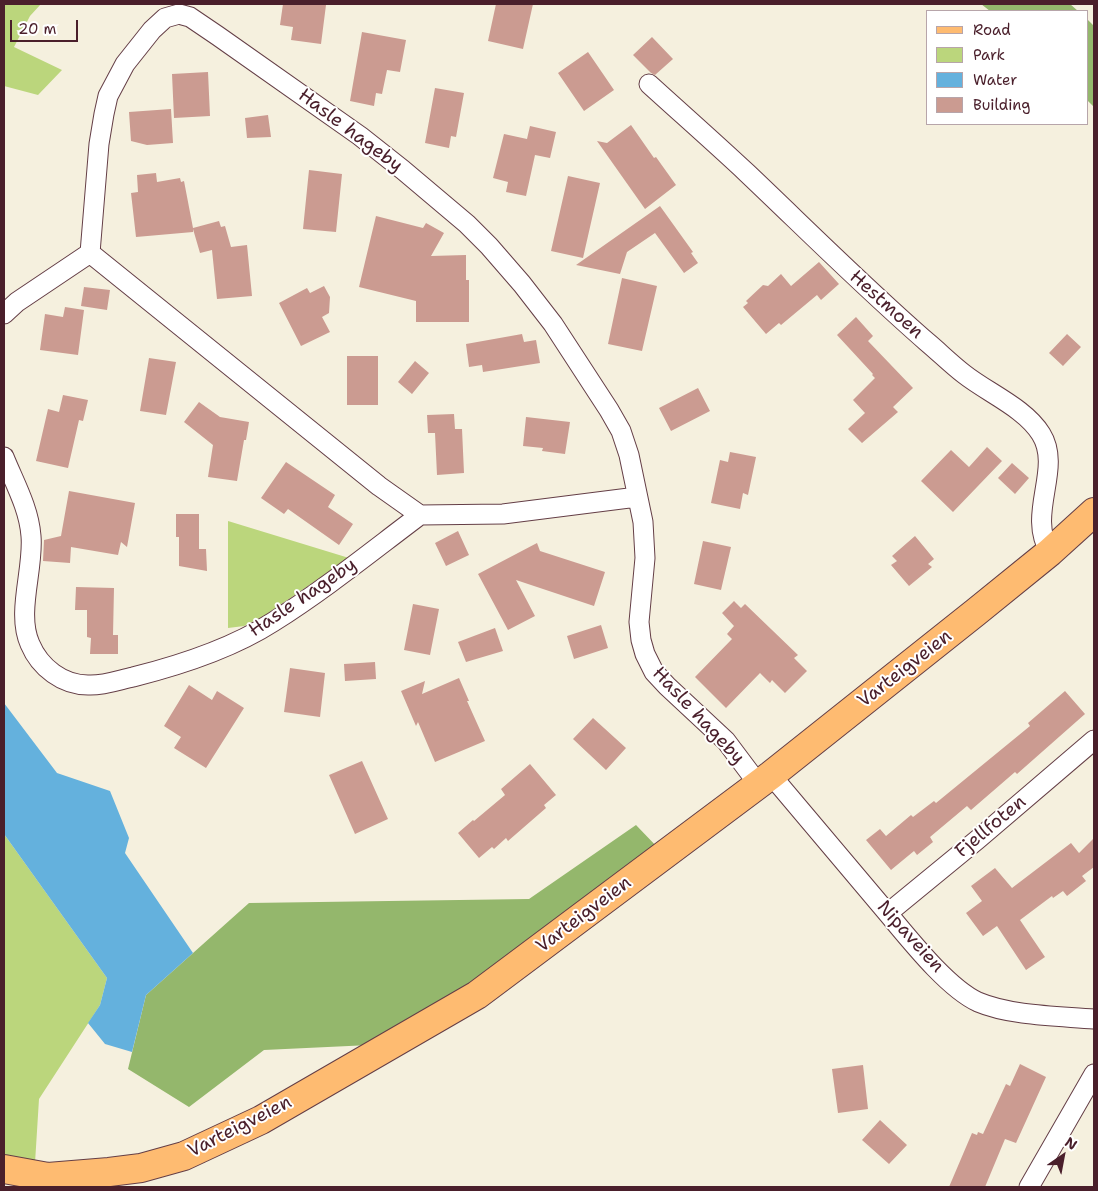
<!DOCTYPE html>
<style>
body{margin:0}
#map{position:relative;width:1098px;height:1191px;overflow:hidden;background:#f5f0de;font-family:"Shantell Sans",sans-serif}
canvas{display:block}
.frame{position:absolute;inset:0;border:5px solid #4a1f2b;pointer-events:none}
.legend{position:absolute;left:926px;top:10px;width:162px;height:115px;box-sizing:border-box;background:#fff;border:1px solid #b7a5aa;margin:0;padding:6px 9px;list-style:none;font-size:15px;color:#4a1f2b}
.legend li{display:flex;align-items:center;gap:10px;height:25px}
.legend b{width:25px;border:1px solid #b7a5aa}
.north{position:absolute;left:1038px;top:1131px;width:50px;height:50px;-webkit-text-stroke:4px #fff;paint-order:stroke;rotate:33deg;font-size:14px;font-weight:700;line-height:20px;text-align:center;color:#4a1f2b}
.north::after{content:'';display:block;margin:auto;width:18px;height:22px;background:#4a1f2b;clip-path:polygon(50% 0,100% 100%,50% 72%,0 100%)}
.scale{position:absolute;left:10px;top:20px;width:68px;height:22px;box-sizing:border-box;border:2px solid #4a1f2b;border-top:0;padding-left:6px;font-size:15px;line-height:18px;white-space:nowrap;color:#4a1f2b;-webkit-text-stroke:4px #fff;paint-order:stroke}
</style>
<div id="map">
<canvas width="1098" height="1191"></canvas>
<div class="frame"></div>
<ul class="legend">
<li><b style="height:6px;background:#febb71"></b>Road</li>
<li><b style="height:14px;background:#bbd67c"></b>Park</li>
<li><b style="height:14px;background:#64b1dd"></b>Water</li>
<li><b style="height:14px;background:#cb9b91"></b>Building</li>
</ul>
<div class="north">N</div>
<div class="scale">20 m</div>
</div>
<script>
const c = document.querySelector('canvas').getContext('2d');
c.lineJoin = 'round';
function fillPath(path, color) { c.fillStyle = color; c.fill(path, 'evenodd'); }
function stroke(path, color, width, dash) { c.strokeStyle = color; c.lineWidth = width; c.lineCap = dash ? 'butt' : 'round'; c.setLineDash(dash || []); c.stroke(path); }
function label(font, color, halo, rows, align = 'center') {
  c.font = font + ' "Shantell Sans",sans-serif'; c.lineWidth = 4; c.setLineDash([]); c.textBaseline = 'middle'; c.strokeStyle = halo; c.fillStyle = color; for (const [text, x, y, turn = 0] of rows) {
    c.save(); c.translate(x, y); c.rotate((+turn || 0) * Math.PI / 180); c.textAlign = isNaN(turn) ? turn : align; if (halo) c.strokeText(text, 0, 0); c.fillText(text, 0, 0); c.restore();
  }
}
fillPath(new Path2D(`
 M 4,4 L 41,4 L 30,16 L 14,47 L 62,70 L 38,95 L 4,86 Z
 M 228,521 L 349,558 L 264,616 L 244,626 L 228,628 Z
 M 4,834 L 107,978 L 100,1005 L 39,1099 L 35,1163 L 4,1156 L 4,1024 L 5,1019 Z`), '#bbd67c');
fillPath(new Path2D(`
 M 981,4 L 1070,4 L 1078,11 L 990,11 Z
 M 1087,19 L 1094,26 L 1094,107 L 1087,100 Z
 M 636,825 L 660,850 L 486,978 L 370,1045 L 264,1050 L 189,1107 L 128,1069 L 146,995 L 249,903 L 529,899 Z`), '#94b76c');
fillPath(new Path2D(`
 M 4,703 L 57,773 L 110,791 L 129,838 L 125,853 L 193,953 L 146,995 L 132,1052 L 105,1044 L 88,1023 L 100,1005 L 107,978 L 4,834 Z`), '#64b1dd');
fillPath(new Path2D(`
 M 283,4 L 326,5 L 321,44 L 291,40 L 293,27 L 280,25 Z
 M 496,4 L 533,4 L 523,49 L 488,41 Z
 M 362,32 L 406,40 L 400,72 L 387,70 L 382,94 L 376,93 L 374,106 L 350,101 Z
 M 652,37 L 673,59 L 655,75 L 651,73 L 633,55 Z
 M 588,52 L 614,90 L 584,111 L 558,73 Z
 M 208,72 L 210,116 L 174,118 L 172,74 Z
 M 435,88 L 464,93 L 456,137 L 451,136 L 449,148 L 425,143 Z
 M 171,109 L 173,143 L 147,145 L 131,141 L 129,112 Z
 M 268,115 L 271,137 L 247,138 L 245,118 Z
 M 631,125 L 654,158 L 656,157 L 676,185 L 645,209 L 597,141 L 607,143 Z
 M 530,126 L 556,132 L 550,158 L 535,155 L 526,196 L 506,192 L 508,182 L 493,178 L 504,134 L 527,139 Z
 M 309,170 L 342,174 L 336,232 L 303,229 Z
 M 156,173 L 157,182 L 180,178 L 181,182 L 184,181 L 193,228 L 219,221 L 221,227 L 225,226 L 231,247 L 247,245 L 252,296 L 217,299 L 212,250 L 200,253 L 193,229 L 193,232 L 136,237 L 131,193 L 138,192 L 137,175 Z
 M 568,176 L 600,183 L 583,258 L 551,251 Z
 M 660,206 L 693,252 L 691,253 L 698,263 L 684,273 L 655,233 L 627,252 L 620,274 L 576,265 Z
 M 376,216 L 423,228 L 426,223 L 444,233 L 431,256 L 466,255 L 466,280 L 469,280 L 469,322 L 416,322 L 416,301 L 359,287 Z
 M 819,262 L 839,284 L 821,300 L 817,295 L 781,325 L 779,323 L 766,334 L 743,307 L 748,303 L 746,301 L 763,285 L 768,286 L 781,274 L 791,286 Z
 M 622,278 L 657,286 L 642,351 L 608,344 Z
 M 324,286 L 330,297 L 329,313 L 322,317 L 330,332 L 301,346 L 279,303 L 307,288 L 310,293 Z
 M 84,287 L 110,290 L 107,310 L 81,306 Z
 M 65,307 L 84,310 L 78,355 L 40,350 L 45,314 L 63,317 Z
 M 856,317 L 873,336 L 868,341 L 913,388 L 893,407 L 898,412 L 862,443 L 848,429 L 865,413 L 853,400 L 875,378 L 872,375 L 873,374 L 837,335 Z
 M 522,334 L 524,342 L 536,340 L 540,363 L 483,372 L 482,365 L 469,367 L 466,344 Z
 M 1067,334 L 1081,347 L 1063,366 L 1049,353 Z
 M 347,356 L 378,356 L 378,405 L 347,405 Z
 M 149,358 L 176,362 L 166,415 L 140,411 Z
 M 415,361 L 429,373 L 412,394 L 398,382 Z
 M 698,388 L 710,411 L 671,431 L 659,408 Z
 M 63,395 L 88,400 L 83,421 L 79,420 L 68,468 L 36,461 L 48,409 L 59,412 Z
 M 199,402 L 220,417 L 249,422 L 246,440 L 244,440 L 237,481 L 208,477 L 213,445 L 184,422 Z
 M 454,414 L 455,429 L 462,429 L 464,473 L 437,475 L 435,433 L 428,433 L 427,415 Z
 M 526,417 L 570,422 L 565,454 L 542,451 L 543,448 L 523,446 Z
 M 987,447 L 1002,461 L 953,512 L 921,481 L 951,450 L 969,467 Z
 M 730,452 L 756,457 L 748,495 L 743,493 L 740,509 L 711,503 L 720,460 L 728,462 Z
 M 286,462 L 335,495 L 328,507 L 353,524 L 339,545 L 288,509 L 284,514 L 261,498 Z
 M 1012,463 L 1029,478 L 1015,494 L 998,478 Z
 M 69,491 L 135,503 L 127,547 L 121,542 L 118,555 L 71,547 L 70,563 L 43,561 L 44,540 L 61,536 Z
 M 176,514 L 199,514 L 199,549 L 206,549 L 207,571 L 179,566 L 179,537 L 176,537 Z
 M 458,531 L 469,555 L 446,566 L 435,543 Z
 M 915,536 L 934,559 L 928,564 L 932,567 L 909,586 L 891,565 L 897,561 L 892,556 Z
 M 703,541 L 731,547 L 721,590 L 694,584 Z
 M 537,543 L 540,551 L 605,572 L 594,606 L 516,580 L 535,616 L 508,630 L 478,574 Z
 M 76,587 L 114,588 L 113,635 L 118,635 L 118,654 L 90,654 L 91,638 L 87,637 L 87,610 L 75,610 Z
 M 734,601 L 741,608 L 745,604 L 798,655 L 794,658 L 807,671 L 785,693 L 772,680 L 770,683 L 760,673 L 726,708 L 695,677 L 732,639 L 727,634 L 734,626 L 722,613 Z
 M 413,604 L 439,609 L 430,655 L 404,650 Z
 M 601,625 L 608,648 L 574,659 L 567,636 Z
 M 495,628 L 503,651 L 466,662 L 458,642 Z
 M 375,662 L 376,679 L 345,681 L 344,664 Z
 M 290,668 L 325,673 L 320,717 L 284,712 Z
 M 459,678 L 469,701 L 467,701 L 485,741 L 435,762 L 418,722 L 416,726 L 401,691 L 425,681 L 422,694 Z
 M 189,685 L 212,700 L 217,691 L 244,708 L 206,768 L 174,748 L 181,737 L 164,726 Z
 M 1065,691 L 1085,714 L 1017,774 L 1015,772 L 971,810 L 967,806 L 930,837 L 933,842 L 917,855 L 914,851 L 891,870 L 866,840 L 880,829 L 886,836 L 911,815 L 913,817 L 934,801 L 936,803 L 1030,726 L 1028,723 Z
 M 593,718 L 626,748 L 606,770 L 573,739 Z
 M 362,761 L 388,819 L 355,834 L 329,775 Z
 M 530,764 L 556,795 L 544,805 L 546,808 L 508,841 L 506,838 L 494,849 L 492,847 L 479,858 L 458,833 L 473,820 L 474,821 L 505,795 L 501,789 Z
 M 1094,838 L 1094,867 L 1082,876 L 1086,881 L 1067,896 L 1063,891 L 1053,898 L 1052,896 L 1020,920 L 1045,957 L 1026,970 L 997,926 L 983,936 L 966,913 L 982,901 L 971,886 L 995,868 L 1012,888 L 1071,843 L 1079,853 Z
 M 1020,1064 L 1046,1077 L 1016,1143 L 1005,1139 L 985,1187 L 949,1187 L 972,1133 L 977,1135 L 978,1132 L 983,1134 L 1006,1084 L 1010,1086 Z
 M 863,1065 L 868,1109 L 838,1113 L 832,1069 Z
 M 880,1120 L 907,1145 L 889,1164 L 862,1140 Z`), '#cb9b91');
const street = new Path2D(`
 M 649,84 C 682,114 715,143 747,173 C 807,230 865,288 927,342 C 939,352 951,364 964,374 C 988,393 1025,408 1041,434 C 1063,469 1026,514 1050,552
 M 4,314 L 17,302 L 90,253
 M 4,457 C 14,482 29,508 31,536 C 34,569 16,613 30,644 C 40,668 63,685 88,685 C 103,686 119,680 133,677 C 181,665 231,649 273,622 C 324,590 372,551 420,515
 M 637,497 L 503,514 L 420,515 L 379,486 L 90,253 L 99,144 L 104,114 L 108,96 L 125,64 L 152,30 L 165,18 L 179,14 L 190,17 L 218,36 L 360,136 L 403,170 L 467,224 L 489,246 L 522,284 L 553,324 L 609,410 L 621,431 L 629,455 L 643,522 L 645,558 L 639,622 L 641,640 L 645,654 L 654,672 L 667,686 L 726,741 L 759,785
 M 771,775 C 809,820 846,864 884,909 C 907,936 946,987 978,1002 C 1011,1016 1059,1016 1094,1019
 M 888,913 L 977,840 L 1094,740
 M 1029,1187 L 1094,1074`);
const primary = new Path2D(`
 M 4,1169 L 48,1177 L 109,1172 L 141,1168 L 184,1156 L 261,1120 L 477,995 L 771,775 L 976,612 L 1050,552 L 1094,512`);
stroke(street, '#643e46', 21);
stroke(primary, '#643e46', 30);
stroke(street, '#fff', 19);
stroke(primary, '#febb71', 28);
label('19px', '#4a1f2b', '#fff', [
 ["Hasle hageby",350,131,37],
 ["Hestmoen",886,305,42],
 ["Hasle hageby",303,598,-34],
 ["Varteigveien",905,669,-38],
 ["Hasle hageby",698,716,47],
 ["Fjellfoten",991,827,-40],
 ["Varteigveien",584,915,-37],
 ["Nipaveien",910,937,48],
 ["Varteigveien",240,1127,-27]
]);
</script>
